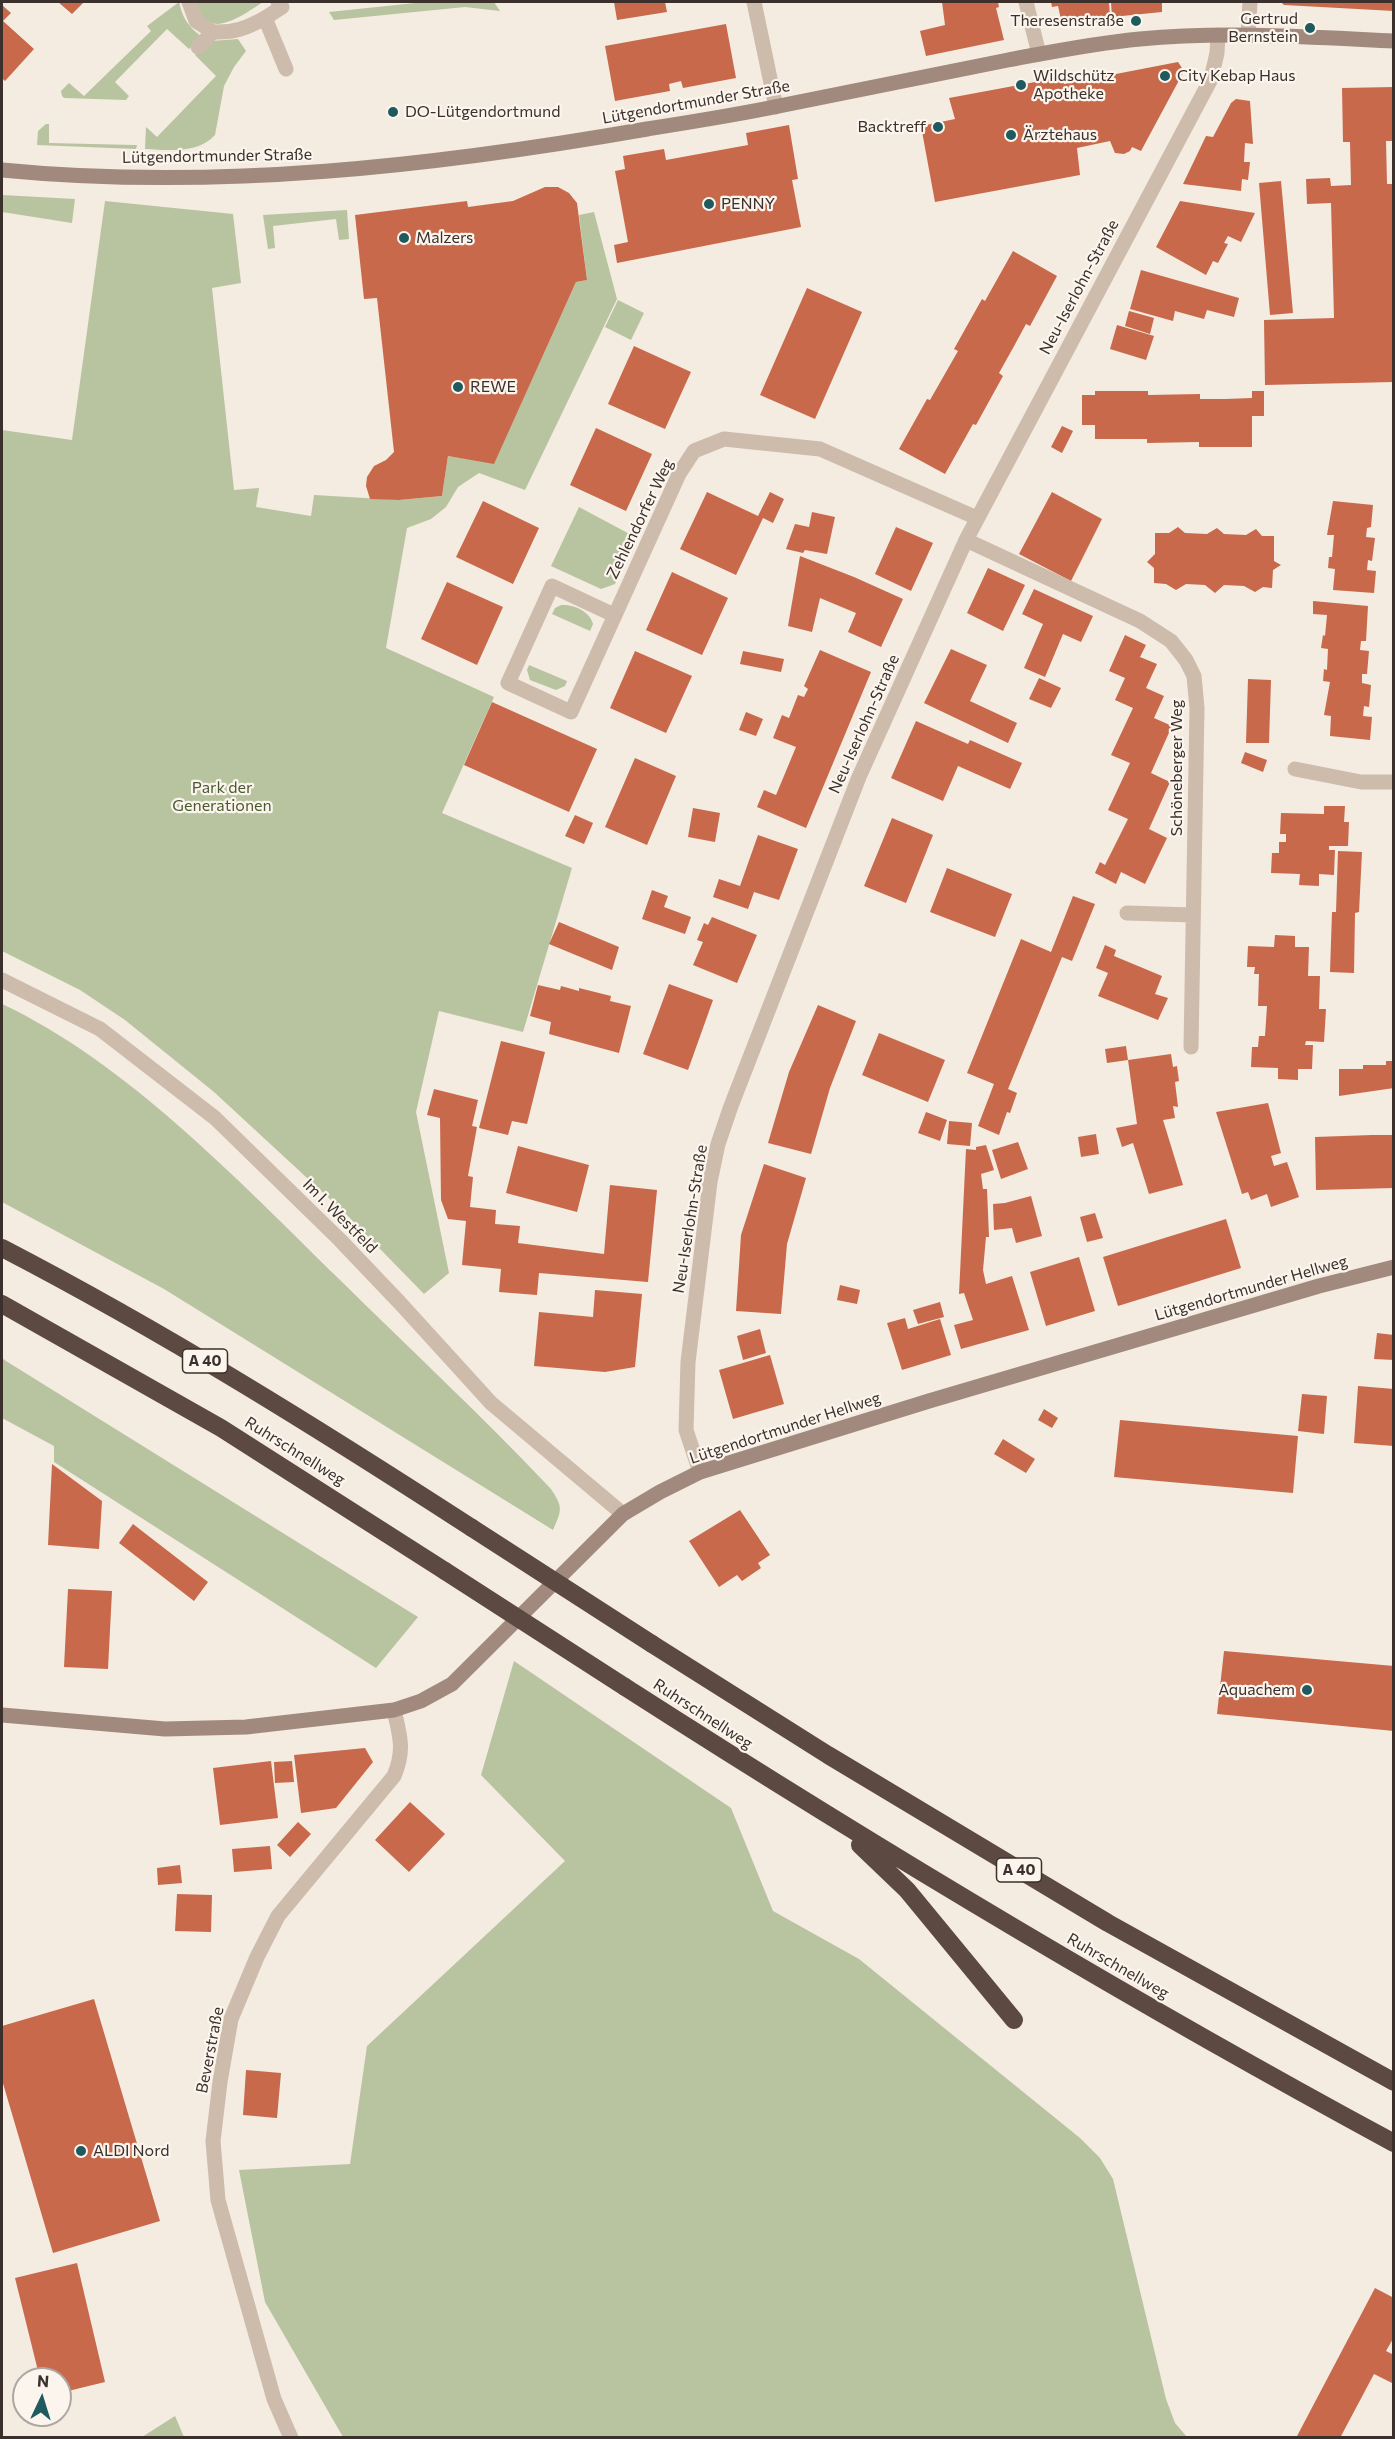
<!DOCTYPE html>
<meta charset="utf-8">
<style>
body{margin:0}
#map{position:relative;width:1395px;height:2439px;overflow:hidden;background:#f4ebe1;font-family:Commissioner,sans-serif}
canvas{display:block}
.frame{position:absolute;inset:0;border:3px solid #3b302b;pointer-events:none}
.north{position:absolute;left:12px;top:2367px;width:60px;height:60px;box-sizing:border-box;background:#fbf5ee;border:2px solid #aea6a0;border-radius:50%;rotate:4deg;font-size:16px;font-weight:700;line-height:24px;text-align:center;color:#3b302b}
.north::after{content:'';display:block;margin:auto;width:21px;height:27px;background:#1f5a5e;clip-path:polygon(50% 0,100% 100%,50% 72%,0 100%)}
</style>
<div id="map">
<canvas width="1395" height="2439"></canvas>
<div class="frame"></div>
<div class="north">N</div>
</div>
<script>
const c = document.querySelector('canvas').getContext('2d');
c.lineJoin = 'round';
function fillPath(path, color) { c.fillStyle = color; c.fill(path, 'evenodd'); }
function stroke(path, color, width, dash) { c.strokeStyle = color; c.lineWidth = width; c.lineCap = dash ? 'butt' : 'round'; c.setLineDash(dash || []); c.stroke(path); }
function label(font, color, halo, rows, align = 'center') {
  c.font = font + ' Commissioner,sans-serif'; c.lineWidth = 4.5; c.setLineDash([]); c.textBaseline = 'middle'; c.strokeStyle = halo; c.fillStyle = color; for (const [text, x, y, turn = 0] of rows) {
    c.save(); c.translate(x, y); c.rotate((+turn || 0) * Math.PI / 180); c.textAlign = isNaN(turn) ? turn : align; if (halo) c.strokeText(text, 0, 0); c.fillText(text, 0, 0); c.restore();
  }
}
fillPath(new Path2D(`
 M 179,2 C 183,19 188,26 202,37 L 189,49 L 167,29 L 115,82 L 129,96 L 126,100 L 64,98 L 62,96 L 61,91 L 69,83 L 84,96 L 151,31 L 147,26 Z
 M 196,2 L 263,2 C 243,15 205,44 196,2 Z
 M 425,2 L 494,2 L 500,11 L 465,7 L 334,20 L 329,12 Z
 M 238,39 L 246,51 L 234,67 L 224,86 L 215,135 C 198,154 169,150 145,149 L 146,127 L 157,137 L 216,76 L 195,55 L 211,41 Z
 M 46,124 L 49,124 L 49,143 L 134,145 L 137,145 L 136,149 L 37,145 L 38,131 Z
 M 2,195 L 75,199 L 72,223 L 2,212 Z
 M 105,201 L 233,214 L 241,283 L 212,288 L 234,490 L 259,488 L 256,507 L 311,516 L 314,495 L 399,500 L 442,496 L 448,456 L 494,463 L 576,282 L 587,280 L 579,215 L 594,212 L 617,299 L 525,490 L 479,473 L 458,487 L 446,507 L 431,519 L 407,528 L 386,648 L 494,697 L 442,813 L 572,868 L 523,1032 L 439,1011 L 416,1112 L 449,1273 L 424,1294 L 345,1213 L 214,1092 L 125,1020 L 80,990 L 2,951 L 2,430 L 72,440 Z
 M 347,210 L 349,239 L 339,240 L 336,219 L 273,226 L 275,248 L 268,249 L 263,215 Z
 M 618,300 L 644,313 L 631,340 L 605,327 Z
 M 579,507 L 637,538 L 615,584 L 601,589 L 551,566 Z
 M 561,605 C 573,604 590,611 593,624 L 590,631 L 552,614 L 555,608 Z
 M 529,665 L 567,681 L 565,686 L 556,690 L 530,680 L 527,670 Z
 M 2,1004 C 126,1062 240,1182 338,1278 C 409,1348 482,1416 551,1489 C 563,1507 562,1510 553,1530 L 164,1289 L 2,1202 Z
 M 2,1358 L 6,1361 L 418,1617 L 376,1668 L 54,1462 L 54,1446 L 2,1418 Z
 M 514,1661 L 731,1808 L 773,1911 L 859,1959 L 1080,2138 L 1100,2158 L 1113,2179 L 1166,2399 L 1175,2423 L 1187,2437 L 343,2437 L 265,2302 L 239,2170 L 350,2164 L 367,2046 L 565,1861 L 481,1775 Z
 M 175,2416 L 184,2437 L 142,2437 Z`), '#b8c4a0');
fillPath(new Path2D(`
 M 58,2 L 84,2 L 72,14 Z
 M 614,2 L 665,2 L 667,12 L 617,20 Z
 M 942,2 L 998,2 L 999,7 L 996,8 L 1004,40 L 926,56 L 920,31 L 945,25 Z
 M 1051,2 L 1109,2 L 1110,16 L 1099,18 L 1100,22 L 1081,26 L 1080,21 L 1062,24 L 1058,6 L 1052,7 Z
 M 1111,2 L 1162,2 L 1162,12 L 1112,17 Z
 M 1281,2 L 1394,2 L 1394,11 L 1284,5 Z
 M 2,5 L 11,13 L 3,21 L 34,49 L 5,81 L 2,78 Z
 M 726,24 L 736,78 L 683,88 L 681,81 L 669,84 L 670,91 L 615,101 L 605,46 Z
 M 1178,62 L 1184,71 L 1141,151 L 1132,147 L 1130,151 L 1124,154 L 1115,153 L 1110,141 L 1077,148 L 1080,175 L 935,202 L 921,126 L 955,119 L 949,98 L 1062,77 L 1064,84 Z
 M 1394,87 L 1394,141 L 1386,141 L 1387,184 L 1394,184 L 1394,382 L 1265,385 L 1264,320 L 1334,318 L 1331,203 L 1307,204 L 1306,179 L 1330,178 L 1331,186 L 1351,185 L 1350,142 L 1343,142 L 1342,88 Z
 M 1236,99 L 1250,101 L 1253,144 L 1245,143 L 1244,162 L 1250,162 L 1248,180 L 1242,179 L 1241,191 L 1183,184 L 1206,136 L 1213,137 L 1231,103 Z
 M 789,125 L 798,179 L 792,180 L 801,227 L 617,263 L 614,245 L 628,242 L 615,171 L 625,169 L 623,156 L 664,149 L 666,160 L 748,145 L 746,133 Z
 M 1281,181 L 1293,313 L 1270,315 L 1259,183 Z
 M 545,187 L 558,187 L 569,193 L 577,203 L 587,280 L 576,282 L 494,464 L 448,456 L 442,496 L 399,500 L 370,499 L 366,486 L 367,477 L 374,466 L 386,460 L 394,452 L 377,298 L 364,299 L 355,215 L 467,201 L 468,207 L 513,201 Z
 M 1180,201 L 1255,213 L 1241,242 L 1228,236 L 1224,243 L 1228,244 L 1218,263 L 1213,261 L 1206,275 L 1156,247 Z
 M 1013,251 L 1057,276 L 1030,326 L 1026,324 L 1013,348 L 999,373 L 1003,376 L 976,425 L 973,424 L 945,474 L 899,449 L 927,399 L 930,400 L 958,351 L 954,349 L 982,299 L 985,301 Z
 M 1141,270 L 1239,298 L 1234,317 L 1207,310 L 1204,319 L 1175,311 L 1173,321 L 1130,309 Z
 M 807,288 L 862,312 L 815,419 L 760,395 Z
 M 1129,311 L 1154,318 L 1150,334 L 1125,326 Z
 M 1117,325 L 1154,336 L 1146,360 L 1110,349 Z
 M 634,346 L 691,372 L 665,429 L 608,404 Z
 M 1095,391 L 1148,391 L 1148,395 L 1200,394 L 1200,399 L 1225,399 L 1252,398 L 1252,391 L 1264,391 L 1264,416 L 1252,416 L 1252,447 L 1199,447 L 1199,442 L 1147,443 L 1147,439 L 1095,439 L 1095,425 L 1082,425 L 1082,395 L 1095,395 Z
 M 1062,426 L 1073,431 L 1062,453 L 1051,447 Z
 M 596,428 L 652,454 L 626,511 L 570,485 Z
 M 707,492 L 758,516 L 770,492 L 784,499 L 773,523 L 763,518 L 736,575 L 680,549 Z
 M 1052,492 L 1102,519 L 1071,581 L 1019,554 Z
 M 483,501 L 539,528 L 513,584 L 456,557 Z
 M 1333,501 L 1373,505 L 1371,527 L 1367,528 L 1366,537 L 1375,538 L 1372,561 L 1368,560 L 1367,570 L 1376,571 L 1374,593 L 1333,590 L 1335,569 L 1328,568 L 1329,557 L 1332,557 L 1334,535 L 1327,535 Z
 M 812,512 L 835,517 L 827,554 L 805,550 L 803,553 L 786,549 L 795,524 L 809,527 Z
 M 896,527 L 933,543 L 911,591 L 875,574 Z
 M 1178,527 L 1185,533 L 1207,534 L 1217,528 L 1224,534 L 1246,535 L 1256,529 L 1262,536 L 1274,536 L 1274,561 L 1281,565 L 1273,570 L 1272,588 L 1263,587 L 1255,592 L 1244,586 L 1224,585 L 1215,593 L 1205,585 L 1186,584 L 1176,590 L 1166,584 L 1154,583 L 1154,568 L 1147,562 L 1155,554 L 1155,533 L 1169,533 Z
 M 800,556 L 854,577 L 903,599 L 881,647 L 848,632 L 856,613 L 820,598 L 812,632 L 788,626 Z
 M 988,568 L 1025,585 L 1003,631 L 967,613 Z
 M 672,572 L 728,598 L 702,655 L 646,630 Z
 M 447,582 L 503,607 L 477,665 L 421,639 Z
 M 1034,589 L 1093,616 L 1081,642 L 1063,634 L 1045,677 L 1024,668 L 1043,624 L 1022,614 Z
 M 1313,601 L 1368,606 L 1366,641 L 1361,641 L 1360,650 L 1369,651 L 1367,674 L 1362,674 L 1362,683 L 1371,685 L 1369,707 L 1364,706 L 1363,716 L 1372,717 L 1370,740 L 1330,736 L 1331,716 L 1324,715 L 1330,682 L 1323,681 L 1324,669 L 1327,670 L 1328,649 L 1321,648 L 1323,635 L 1325,636 L 1327,615 L 1313,614 Z
 M 1125,635 L 1146,645 L 1140,657 L 1157,664 L 1146,688 L 1164,696 L 1154,718 L 1172,726 L 1151,773 L 1170,782 L 1149,829 L 1167,838 L 1145,884 L 1121,872 L 1116,884 L 1095,873 L 1100,862 L 1105,865 L 1128,819 L 1108,810 L 1130,763 L 1111,755 L 1133,708 L 1115,700 L 1125,678 L 1109,671 Z
 M 951,649 L 987,665 L 970,701 L 1017,723 L 1008,743 L 924,703 Z
 M 820,650 L 871,672 L 806,828 L 757,807 L 764,790 L 776,795 L 796,747 L 773,738 L 782,715 L 789,718 L 798,695 L 804,697 L 808,689 L 804,686 Z
 M 635,651 L 692,676 L 666,733 L 610,708 Z
 M 743,651 L 784,659 L 781,672 L 740,664 Z
 M 1039,678 L 1061,688 L 1051,708 L 1029,699 Z
 M 1248,679 L 1271,680 L 1269,743 L 1246,743 Z
 M 492,702 L 597,749 L 569,812 L 464,765 Z
 M 746,712 L 763,719 L 756,736 L 739,730 Z
 M 916,721 L 968,744 L 970,740 L 1022,763 L 1010,789 L 958,766 L 943,801 L 891,778 Z
 M 1245,752 L 1267,760 L 1263,772 L 1241,763 Z
 M 635,758 L 676,776 L 647,845 L 605,827 Z
 M 1324,806 L 1345,806 L 1344,822 L 1349,822 L 1348,846 L 1329,846 L 1329,850 L 1335,850 L 1334,875 L 1319,874 L 1319,886 L 1299,885 L 1300,874 L 1271,873 L 1272,853 L 1279,853 L 1279,842 L 1286,842 L 1286,834 L 1280,834 L 1281,813 L 1324,814 Z
 M 693,808 L 720,813 L 715,842 L 688,837 Z
 M 575,815 L 593,823 L 584,844 L 565,836 Z
 M 892,818 L 933,835 L 906,903 L 864,886 Z
 M 758,835 L 798,849 L 779,900 L 754,892 L 748,909 L 713,897 L 719,879 L 740,886 Z
 M 1338,851 L 1362,852 L 1359,912 L 1355,913 L 1354,973 L 1330,972 L 1332,912 L 1336,912 Z
 M 947,868 L 1012,894 L 995,937 L 930,912 Z
 M 652,890 L 668,896 L 664,907 L 691,917 L 685,934 L 642,919 Z
 M 1073,896 L 1095,904 L 1072,961 L 1062,957 L 1008,1089 L 1017,1093 L 1010,1113 L 1007,1112 L 999,1135 L 978,1126 L 994,1084 L 967,1073 L 1021,939 L 1051,952 Z
 M 712,917 L 757,935 L 737,983 L 693,965 L 703,942 L 697,940 L 704,923 L 708,925 Z
 M 559,922 L 619,947 L 612,970 L 549,944 Z
 M 1275,935 L 1295,936 L 1295,947 L 1309,947 L 1308,976 L 1320,976 L 1319,1009 L 1326,1009 L 1324,1042 L 1306,1041 L 1305,1045 L 1313,1045 L 1312,1069 L 1298,1069 L 1298,1080 L 1278,1079 L 1278,1068 L 1251,1067 L 1252,1047 L 1258,1047 L 1259,1036 L 1265,1036 L 1267,1006 L 1258,1006 L 1259,974 L 1254,974 L 1255,967 L 1247,967 L 1248,946 L 1274,947 Z
 M 1105,945 L 1116,950 L 1114,956 L 1162,976 L 1155,994 L 1168,998 L 1158,1020 L 1098,996 L 1108,973 L 1096,968 Z
 M 669,984 L 713,1000 L 688,1070 L 643,1054 Z
 M 538,985 L 560,990 L 561,986 L 579,991 L 579,988 L 611,996 L 610,1001 L 631,1006 L 619,1053 L 549,1034 L 551,1022 L 530,1016 Z
 M 818,1005 L 856,1021 L 830,1088 L 811,1154 L 768,1143 L 789,1072 Z
 M 879,1033 L 945,1060 L 928,1102 L 862,1075 Z
 M 501,1041 L 545,1052 L 527,1124 L 512,1121 L 508,1135 L 479,1128 Z
 M 1126,1046 L 1128,1060 L 1107,1063 L 1105,1049 Z
 M 1171,1054 L 1173,1067 L 1177,1066 L 1179,1081 L 1175,1082 L 1178,1107 L 1173,1106 L 1175,1118 L 1163,1120 L 1183,1185 L 1149,1194 L 1133,1143 L 1122,1147 L 1116,1128 L 1137,1124 L 1128,1060 Z
 M 1386,1061 L 1394,1061 L 1394,1088 L 1339,1096 L 1339,1069 L 1363,1069 L 1363,1065 L 1386,1065 Z
 M 434,1089 L 478,1100 L 472,1126 L 477,1127 L 468,1176 L 473,1177 L 470,1207 L 496,1210 L 495,1224 L 520,1226 L 518,1243 L 604,1254 L 610,1185 L 657,1190 L 648,1282 L 539,1273 L 537,1295 L 499,1292 L 501,1269 L 462,1265 L 466,1221 L 448,1219 L 441,1200 L 440,1118 L 427,1115 Z
 M 1268,1103 L 1281,1153 L 1271,1156 L 1274,1166 L 1287,1162 L 1299,1197 L 1271,1207 L 1267,1194 L 1251,1200 L 1248,1192 L 1242,1194 L 1216,1112 Z
 M 926,1112 L 947,1120 L 940,1141 L 918,1133 Z
 M 949,1121 L 972,1123 L 970,1146 L 947,1144 Z
 M 1096,1134 L 1099,1154 L 1081,1157 L 1078,1137 Z
 M 1372,1135 L 1394,1135 L 1394,1188 L 1316,1190 L 1315,1137 Z
 M 1018,1142 L 1028,1169 L 1001,1179 L 992,1150 Z
 M 986,1145 L 994,1170 L 981,1174 L 983,1189 L 987,1189 L 989,1237 L 986,1237 L 983,1270 L 986,1284 L 1012,1276 L 1029,1330 L 961,1349 L 954,1325 L 973,1320 L 964,1293 L 959,1294 L 966,1149 L 976,1150 L 976,1147 Z
 M 518,1146 L 589,1165 L 577,1212 L 506,1193 Z
 M 764,1164 L 806,1178 L 787,1244 L 781,1314 L 736,1311 L 741,1235 Z
 M 1031,1196 L 1042,1236 L 1016,1243 L 1012,1228 L 994,1230 L 993,1204 L 1005,1203 Z
 M 1095,1213 L 1103,1238 L 1087,1242 L 1080,1217 Z
 M 1226,1219 L 1241,1268 L 1118,1306 L 1103,1257 Z
 M 1079,1257 L 1095,1311 L 1046,1326 L 1030,1272 Z
 M 840,1285 L 860,1290 L 857,1304 L 837,1300 Z
 M 595,1290 L 642,1294 L 635,1367 L 605,1372 L 534,1366 L 539,1312 L 593,1317 Z
 M 940,1302 L 944,1317 L 918,1324 L 913,1310 Z
 M 905,1318 L 908,1329 L 940,1319 L 951,1355 L 902,1370 L 887,1323 Z
 M 760,1329 L 766,1353 L 743,1360 L 737,1336 Z
 M 1377,1333 L 1394,1335 L 1394,1360 L 1374,1359 Z
 M 770,1355 L 784,1404 L 733,1419 L 719,1370 Z
 M 1358,1386 L 1394,1389 L 1394,1446 L 1354,1443 Z
 M 1302,1394 L 1327,1396 L 1324,1434 L 1298,1431 Z
 M 1044,1409 L 1058,1418 L 1052,1428 L 1038,1420 Z
 M 1120,1420 L 1298,1436 L 1293,1493 L 1114,1477 Z
 M 1003,1439 L 1035,1459 L 1026,1473 L 994,1454 Z
 M 52,1464 L 102,1501 L 99,1549 L 48,1545 Z
 M 740,1510 L 770,1555 L 758,1563 L 761,1568 L 742,1581 L 737,1575 L 719,1587 L 689,1541 Z
 M 133,1524 L 208,1582 L 194,1601 L 119,1543 Z
 M 68,1589 L 112,1591 L 108,1669 L 64,1667 Z
 M 1224,1651 L 1394,1666 L 1394,1731 L 1217,1714 Z
 M 365,1748 L 373,1762 L 336,1808 L 301,1813 L 294,1755 Z
 M 271,1761 L 278,1818 L 220,1825 L 213,1768 Z
 M 292,1761 L 294,1782 L 275,1783 L 274,1762 Z
 M 410,1802 L 445,1834 L 409,1872 L 375,1840 Z
 M 298,1822 L 311,1834 L 290,1857 L 277,1845 Z
 M 270,1846 L 272,1869 L 234,1872 L 232,1849 Z
 M 180,1865 L 182,1883 L 158,1885 L 157,1868 Z
 M 177,1894 L 212,1895 L 211,1932 L 175,1931 Z
 M 94,1999 L 160,2221 L 53,2253 L 2,2080 L 2,2026 Z
 M 246,2070 L 281,2073 L 277,2118 L 243,2115 Z
 M 77,2263 L 105,2382 L 60,2393 L 60,2379 L 40,2379 L 15,2278 Z
 M 1375,2288 L 1394,2298 L 1394,2337 L 1386,2351 L 1394,2355 L 1394,2384 L 1374,2374 L 1340,2438 L 1296,2438 Z`), '#c8694b');
stroke(new Path2D(`
 M 189,2 L 196,21 L 213,32
 M 278,2 L 282,7 L 265,18 L 286,69
 M 754,2 L 776,107
 M 1026,2 L 1039,54
 M 1248,35 L 1250,2
 M 198,47 L 213,32 C 234,33 247,28 265,18
 M 966,540 L 1140,621 L 1171,641 L 1186,660 L 1194,676 L 1197,708 L 1191,1047
 M 614,615 L 552,586 L 508,683 L 571,712 L 679,474 L 694,451 L 724,439 L 820,449 L 977,518
 M 1295,769 L 1361,782 L 1394,782
 M 1127,913 L 1193,915
 M 2,980 L 100,1029 L 215,1118 L 340,1240 L 400,1303 L 491,1403 L 623,1514
 M 700,1472 L 686,1430 L 688,1362 L 710,1182 L 718,1144 L 731,1106 L 859,777 L 966,540 L 1211,79 L 1217,53 L 1218,35
 M 291,2438 L 274,2399 L 218,2200 L 213,2141 L 220,2082 L 231,2019 L 257,1957 L 278,1916 L 394,1776 C 405,1750 400,1736 394,1710`), '#cdbbac', 15);
stroke(new Path2D(`
 M 2,170 C 217,191 435,166 647,129 C 691,122 736,115 779,106 C 855,91 931,75 1008,60 C 1051,52 1095,43 1140,39 C 1224,31 1309,37 1394,41
 M 2,1715 L 165,1729 L 246,1727 L 394,1710 L 421,1701 L 452,1684 L 623,1514 L 660,1492 L 700,1472 L 929,1401 L 1319,1286 L 1394,1267`), '#a18a7d', 15);
stroke(new Path2D(`
 M 2,1248 C 164,1332 319,1429 472,1528
 M 2,1304 L 221,1428 L 445,1571
 M 652,1644 L 828,1755 L 1108,1923 L 1394,2082
 M 625,1687 C 876,1848 1131,2001 1394,2143
 M 860,1845 L 907,1890 L 1014,2020`), '#5c4a42', 18);
stroke(new Path2D(`
 M 472,1528 L 652,1644
 M 445,1571 L 625,1687`), '#5c4a42', 18);
for (const [x, y, r, color] of [
 [1136,21,6,"#1f5a5e"],
 [1310,28,6,"#1f5a5e"],
 [1165,76,6,"#1f5a5e"],
 [1021,85,6,"#1f5a5e"],
 [393,112,6,"#1f5a5e"],
 [938,127,6,"#1f5a5e"],
 [1011,135,6,"#1f5a5e"],
 [709,204,6,"#1f5a5e"],
 [404,238,6,"#1f5a5e"],
 [458,387,6,"#1f5a5e"],
 [1307,1690,6,"#1f5a5e"],
 [81,2151,6,"#1f5a5e"]
]) { const dot = new Path2D(); dot.arc(x, y, r, 0, 2 * Math.PI); c.fillStyle = color; c.fill(dot); stroke(dot, '#fbf5ee', 2); }
for (const [x, y, w] of [
 [205,1361,45],
 [1019,1870,45]
]) { const box = new Path2D(); box.roundRect(x - w / 2, y - 12, w, 24, 4.5); c.fillStyle = '#fbf5ee'; c.fill(box); stroke(box, '#3b302b', 1.5); }
label('bold 15px', '#3b302b', null, [
 ["A 40",205,1361],
 ["A 40",1019,1870]
]);
label('16px', '#3b302b', '#fbf5ee', [
 ["Gertrud",1298,19,"right"],
 ["Bernstein",1298,37,"right"],
 ["Theresenstraße",1124,21,"right"],
 ["Wildschütz",1033,76],
 ["Apotheke",1033,94],
 ["City Kebap Haus",1177,76],
 ["DO-Lütgendortmund",405,112],
 ["Backtreff",926,127,"right"],
 ["Ärztehaus",1023,135],
 ["PENNY",721,204],
 ["Malzers",416,238],
 ["REWE",470,387],
 ["Aquachem",1295,1690,"right"],
 ["ALDI Nord",93,2151]
], 'left');
label('16px', '#3b302b', '#fbf5ee', [
 ["Lütgendortmunder Straße",696,102,-10],
 ["Lütgendortmunder Straße",217,156,-1],
 ["Neu-Iserlohn-Straße",1079,287,-62],
 ["Zehlendorfer Weg",640,519,-64],
 ["Neu-Iserlohn-Straße",864,724,-66],
 ["Schöneberger Weg",1177,768,-90],
 ["Im I. Westfeld",340,1216,45],
 ["Neu-Iserlohn-Straße",690,1219,-81],
 ["Lütgendortmunder Hellweg",1251,1288,-16],
 ["Lütgendortmunder Hellweg",785,1428,-18],
 ["Ruhrschnellweg",295,1451,32],
 ["Ruhrschnellweg",703,1714,33],
 ["Ruhrschnellweg",1118,1966,30],
 ["Beverstraße",210,2050,-79]
]);
label('16px', '#4a5a2e', '#fbf5ee', [
 ["Park der",222,788],
 ["Generationen",222,806]
]);
</script>
